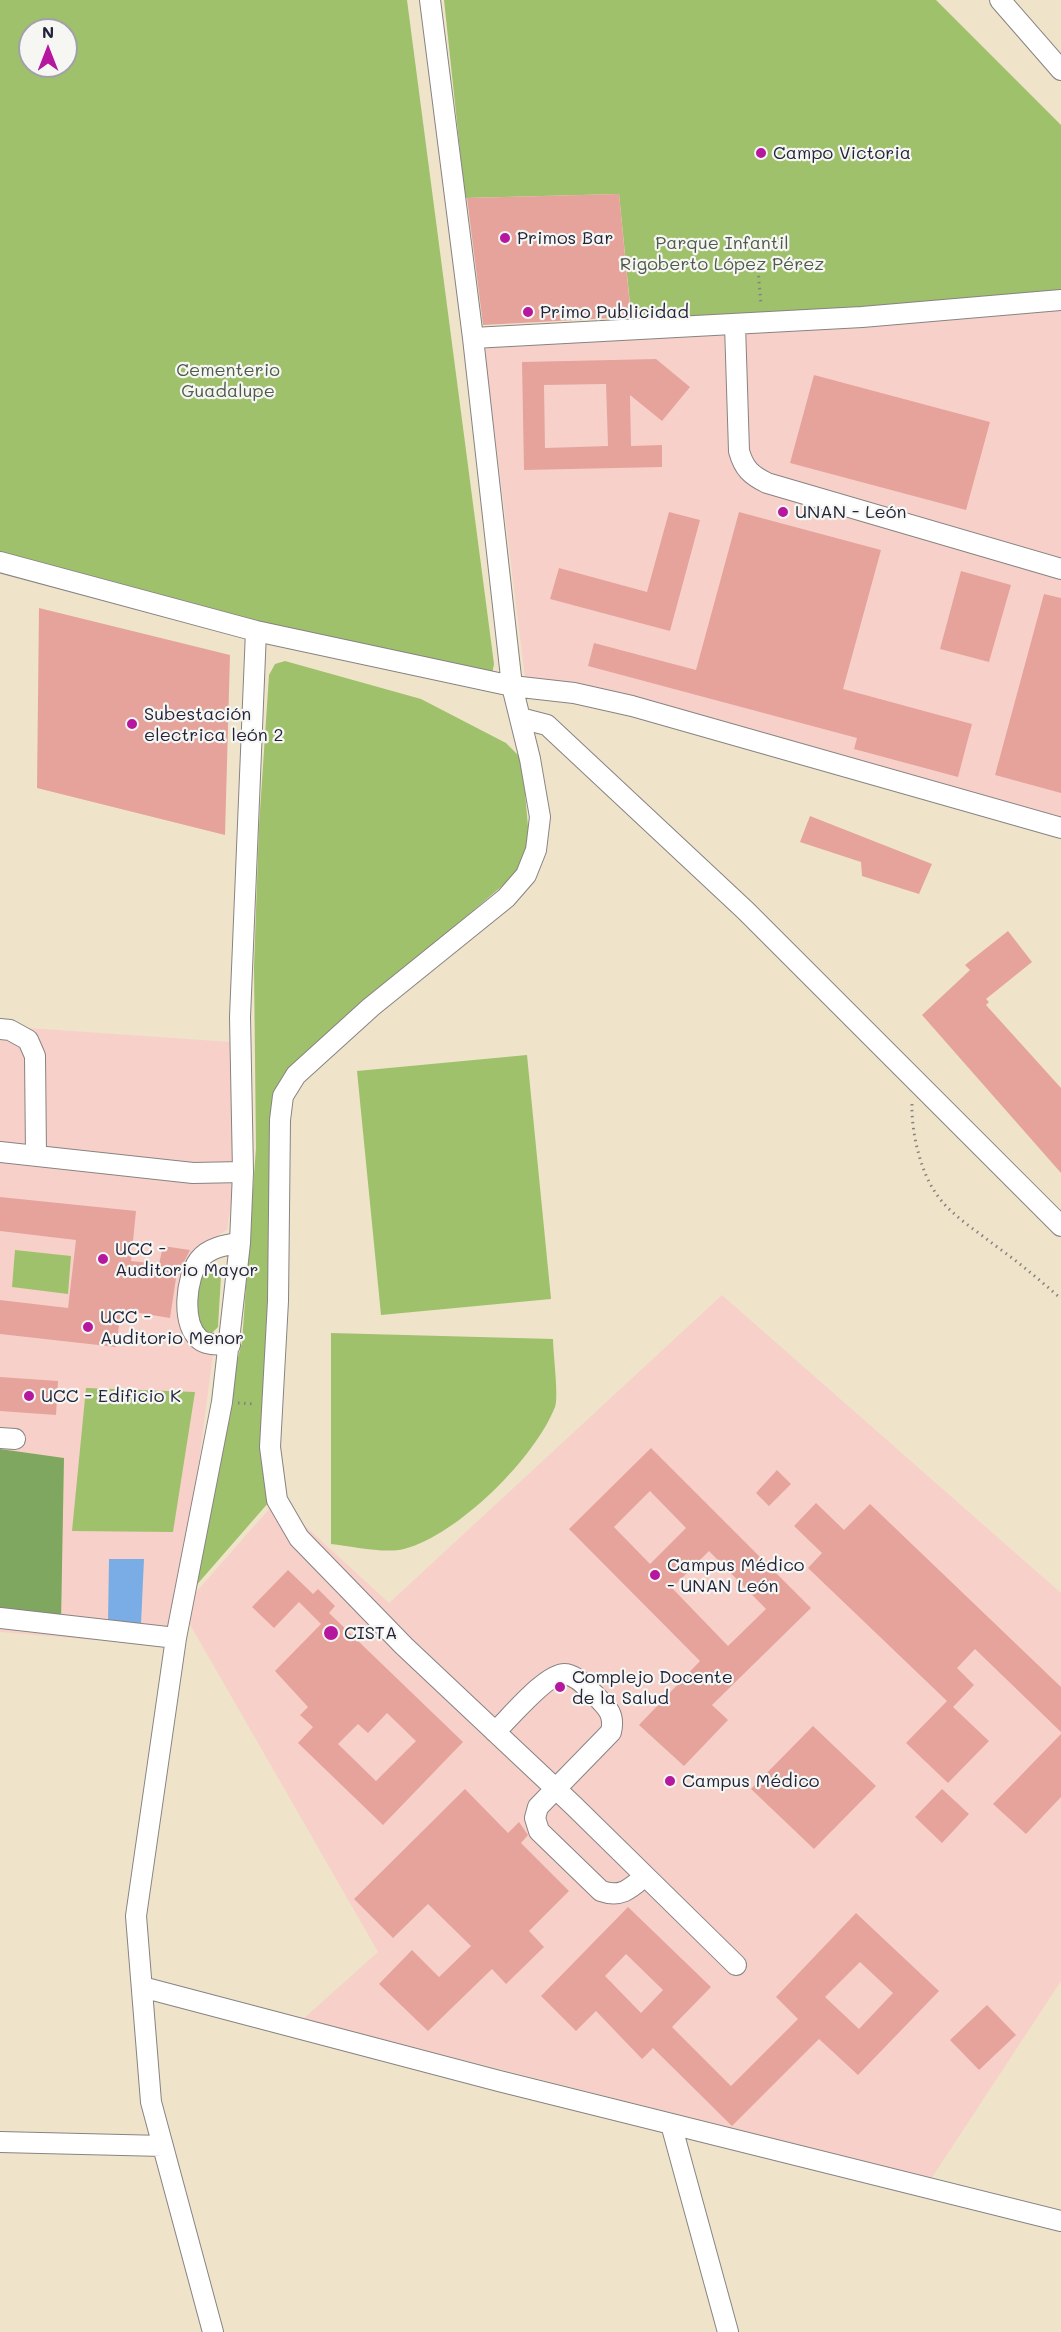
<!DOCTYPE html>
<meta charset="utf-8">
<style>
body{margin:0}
#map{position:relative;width:1061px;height:2332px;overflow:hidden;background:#efe4ca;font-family:Mali,sans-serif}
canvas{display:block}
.north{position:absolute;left:18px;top:18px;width:60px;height:60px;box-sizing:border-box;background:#f6f6f2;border:2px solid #a1a1a9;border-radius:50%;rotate:0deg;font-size:16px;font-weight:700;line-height:24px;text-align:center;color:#22223b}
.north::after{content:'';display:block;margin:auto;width:21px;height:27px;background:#b5179e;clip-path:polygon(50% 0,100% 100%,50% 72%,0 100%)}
</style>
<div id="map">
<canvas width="1061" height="2332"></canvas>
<div class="north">N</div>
</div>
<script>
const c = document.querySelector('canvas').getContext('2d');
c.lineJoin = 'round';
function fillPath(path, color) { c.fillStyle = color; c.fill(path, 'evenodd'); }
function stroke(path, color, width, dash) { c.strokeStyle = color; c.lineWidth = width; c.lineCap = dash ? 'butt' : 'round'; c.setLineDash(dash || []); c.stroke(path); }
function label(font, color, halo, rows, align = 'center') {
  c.font = font + ' Mali,sans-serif'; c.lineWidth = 4.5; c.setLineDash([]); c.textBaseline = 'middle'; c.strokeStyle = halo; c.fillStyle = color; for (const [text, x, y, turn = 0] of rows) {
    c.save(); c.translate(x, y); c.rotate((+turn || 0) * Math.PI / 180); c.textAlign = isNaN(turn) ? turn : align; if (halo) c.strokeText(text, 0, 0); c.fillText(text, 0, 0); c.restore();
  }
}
fillPath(new Path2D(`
 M 1061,300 L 1061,828 L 526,686 L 483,338 Z
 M 0,1026 L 232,1042 L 234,1185 L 227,1230 L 198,1247 L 184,1285 L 181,1315 L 186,1340 L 213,1354 L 176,1638 L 95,1640 L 0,1632 Z
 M 722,1295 L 1061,1593 L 1061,1981 L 931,2179 L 303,2019 L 378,1952 L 181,1609 L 277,1500 L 389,1603 Z`), '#f7d1c9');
fillPath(new Path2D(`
 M 0,0 L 407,0 L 494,664 L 490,684 L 293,636 L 0,552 ZM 30,30 L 66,30 L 66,66 L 30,66 Z
 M 444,0 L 936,0 L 1061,125 L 1061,298 L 632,324 L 619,194 L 465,198 Z
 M 285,661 L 421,699 L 506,743 L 522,759 L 530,849 L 514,876 L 334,1028 L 286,1072 L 270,1115 L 272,1257 L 269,1502 L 194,1588 L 221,1424 L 242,1342 L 256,1148 L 254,967 L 259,826 L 269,675 L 275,664 Z
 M 527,1055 L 551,1299 L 381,1315 L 357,1071 Z
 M 15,1250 L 71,1256 L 68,1294 L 12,1287 Z
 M 211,1265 L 219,1270 L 221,1276 L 218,1327 L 211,1334 L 202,1332 L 195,1325 L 197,1275 L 203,1267 Z
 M 331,1333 L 553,1339 C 553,1352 559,1398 555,1407 C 535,1458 458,1535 404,1549 C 385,1554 351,1546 331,1544 Z
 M 86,1388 L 195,1392 L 173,1532 L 72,1531 Z`), '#9fc16b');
fillPath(new Path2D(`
 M 0,1449 L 64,1458 L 61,1622 L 0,1618 Z`), '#7fa75f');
fillPath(new Path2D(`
 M 109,1559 L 144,1559 L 141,1624 L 108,1623 Z`), '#7aace6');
fillPath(new Path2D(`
 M 619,194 L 631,317 L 483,325 L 467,198 Z
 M 656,359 L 690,387 L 662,421 L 630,395 L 631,446 L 662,445 L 662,467 L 524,470 L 522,362 ZM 606,384 L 608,446 L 545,448 L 544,385 Z
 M 814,375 L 990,422 L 966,510 L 790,463 Z
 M 669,512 L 700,520 L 670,631 L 550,599 L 559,568 L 647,592 Z
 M 739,512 L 881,550 L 843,689 L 972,724 L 958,777 L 854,749 L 857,738 L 588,666 L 594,643 L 696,670 Z
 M 961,571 L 1011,585 L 989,662 L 940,649 Z
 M 1044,594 L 1061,598 L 1061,793 L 995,775 Z
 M 39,608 L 230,655 L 225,835 L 37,788 Z
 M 810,816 L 932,864 L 919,894 L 862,876 L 861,862 L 800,842 Z
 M 1008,931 L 1032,962 L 986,999 L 989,1002 L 986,1005 L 1061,1088 L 1061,1173 L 922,1015 L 970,970 L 965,965 Z
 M 0,1197 L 136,1211 L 131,1261 L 159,1264 L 163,1246 L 190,1250 L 182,1266 L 178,1265 L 170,1318 L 121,1310 L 116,1347 L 0,1334 L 0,1300 L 68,1308 L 76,1240 L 0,1231 Z
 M 0,1377 L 58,1381 L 56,1415 L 0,1411 Z
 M 651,1448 L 811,1608 L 712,1705 L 728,1720 L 684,1766 L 639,1725 L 700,1661 L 569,1529 ZM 650,1491 L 686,1528 L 650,1564 L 614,1527 ZM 709,1551 L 766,1609 L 728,1646 L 672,1588 Z
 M 777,1470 L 791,1484 L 769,1506 L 756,1493 Z
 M 816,1503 L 844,1530 L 870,1504 L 1061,1687 L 1061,1732 L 975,1649 L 957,1668 L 974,1685 L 953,1707 L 989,1741 L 948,1783 L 906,1743 L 947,1701 L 808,1568 L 822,1553 L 794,1526 Z
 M 288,1570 L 313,1594 L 318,1589 L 335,1606 L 329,1613 L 463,1742 L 383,1825 L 298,1743 L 313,1727 L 300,1715 L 308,1707 L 275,1671 L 321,1624 L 299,1602 L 274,1628 L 252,1607 ZM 387,1713 L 416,1741 L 376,1781 L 338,1744 L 358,1724 L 368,1733 Z
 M 813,1726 L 876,1786 L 814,1849 L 751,1789 Z
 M 1061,1734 L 1061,1797 L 1026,1834 L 993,1804 Z
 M 465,1789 L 508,1833 L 519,1822 L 528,1835 L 521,1843 L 569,1891 L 529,1931 L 544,1947 L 506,1984 L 492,1969 L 428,2031 L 379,1984 L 412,1950 L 439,1977 L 471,1946 L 428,1904 L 393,1938 L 354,1899 Z
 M 942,1789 L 969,1814 L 942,1843 L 915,1817 Z
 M 628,1907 L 711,1987 L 672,2027 L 731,2086 L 798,2019 L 776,1997 L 856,1913 L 939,1991 L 858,2075 L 819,2039 L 732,2126 L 653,2048 L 642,2059 L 596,2011 L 576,2031 L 541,1996 ZM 626,1954 L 663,1990 L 641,2013 L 605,1976 ZM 860,1962 L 893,1993 L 859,2029 L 825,1997 Z
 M 987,2005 L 1016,2035 L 979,2070 L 950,2040 Z`), '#e6a39c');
const minor = new Path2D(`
 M 430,0 L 473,338 L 512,686 L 530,759 L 540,817 L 536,850 L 526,875 L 506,898 L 371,1007 L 296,1075 L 283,1096 L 280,1120 L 278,1301 L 270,1447 L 277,1500 L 299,1538 L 404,1646 L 574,1806 L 736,1965
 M 1000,0 L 1061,70
 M 735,325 L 739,451 C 744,469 751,475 767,483 L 1061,569
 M 473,338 L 862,317 L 1061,300
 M 0,562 L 256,631 L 512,686 L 574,693 L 632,706 L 1061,828
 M 520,718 L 547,725 L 746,911 L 1061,1226
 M 0,1029 L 10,1030 L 28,1040 L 35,1056 L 36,1155
 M 0,1152 L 193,1173 L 243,1172
 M 230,1345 C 220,1344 207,1346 199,1339 C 181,1322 186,1278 199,1260 C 209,1247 226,1245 240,1243
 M 0,1438 L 15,1439
 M 0,1618 L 176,1638
 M 495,1732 C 509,1719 548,1671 566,1674 C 579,1677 587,1688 596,1696 C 608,1708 615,1715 611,1732 L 538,1807 L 535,1818 L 539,1831 L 601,1891 C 621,1898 630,1889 645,1876
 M 142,1987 L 499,2081 L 1061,2221
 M 671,2124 L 728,2332
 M 0,2142 L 163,2146
 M 213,2332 L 151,2102 L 136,1916 L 176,1638 L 222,1402 L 240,1243 L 243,1172 L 240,1017 L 256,631`);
stroke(minor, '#888382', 22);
stroke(new Path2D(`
 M 758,270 L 761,304
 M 912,1104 C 911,1130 920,1170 935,1192 C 949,1214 973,1228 993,1244 C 1017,1261 1039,1279 1061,1299
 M 238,1403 L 256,1404`), '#888382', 3, [1.5, 4.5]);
stroke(minor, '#fff', 20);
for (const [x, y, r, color] of [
 [761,153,6,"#b5179e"],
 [505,238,6,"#b5179e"],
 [528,312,6,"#b5179e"],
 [783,512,6,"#b5179e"],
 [132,724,6,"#b5179e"],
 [103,1259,6,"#b5179e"],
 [88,1327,6,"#b5179e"],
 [29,1396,6,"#b5179e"],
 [655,1575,6,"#b5179e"],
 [331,1633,8,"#b5179e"],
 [560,1687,6,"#b5179e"],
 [670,1781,6,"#b5179e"]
]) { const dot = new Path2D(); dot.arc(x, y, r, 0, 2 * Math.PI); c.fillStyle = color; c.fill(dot); stroke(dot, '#f6f6f2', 2); }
label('18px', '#22223b', '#f6f6f2', [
 ["Campo Victoria",773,153],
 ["Primos Bar",517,238],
 ["Primo Publicidad",540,312],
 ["UNAN - León",795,512],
 ["Subestación",144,714],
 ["electrica león 2",144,735],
 ["UCC -",115,1249],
 ["Auditorio Mayor",115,1270],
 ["UCC -",100,1317],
 ["Auditorio Menor",100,1338],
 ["UCC - Edificio K",41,1396],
 ["Campus Médico",667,1565],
 ["- UNAN León",667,1586],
 ["CISTA",344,1633],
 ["Complejo Docente",572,1677],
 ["de la Salud",572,1698],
 ["Campus Médico",682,1781]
], 'left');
label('18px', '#4e5a4c', '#f6f6f2', [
 ["Parque Infantil",722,243],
 ["Rigoberto López Pérez",722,264],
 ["Cementerio",228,370],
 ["Guadalupe",228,391]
]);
</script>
